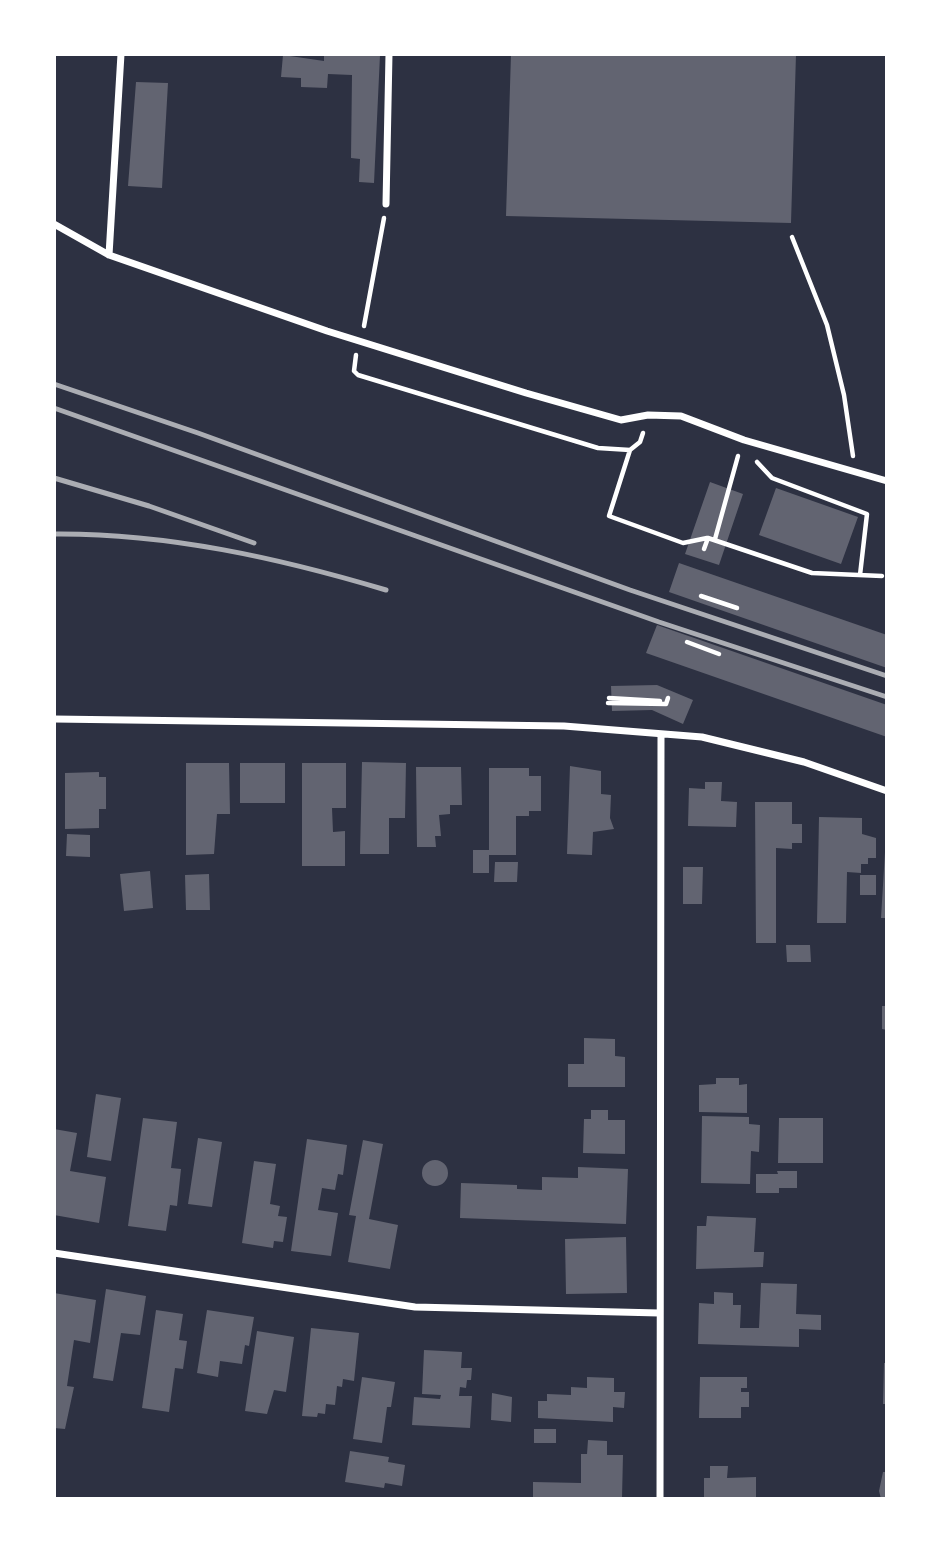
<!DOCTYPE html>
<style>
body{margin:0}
#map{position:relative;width:941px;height:1553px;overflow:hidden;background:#2d3142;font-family:Jost,sans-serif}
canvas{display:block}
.frame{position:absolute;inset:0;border:56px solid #fff;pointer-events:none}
</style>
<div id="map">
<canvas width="941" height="1553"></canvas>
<div class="frame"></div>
</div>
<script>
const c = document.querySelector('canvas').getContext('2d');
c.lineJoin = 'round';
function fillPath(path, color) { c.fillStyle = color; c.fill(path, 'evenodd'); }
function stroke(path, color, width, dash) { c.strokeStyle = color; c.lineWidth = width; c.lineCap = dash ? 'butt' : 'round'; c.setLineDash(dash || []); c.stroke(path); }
fillPath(new Path2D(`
 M 324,54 L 380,55 L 374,183 L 359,182 L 360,159 L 351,158 L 352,75 L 328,74 L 327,88 L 301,87 L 301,78 L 281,77 L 283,55 L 324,61 Z
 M 511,54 L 796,54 L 791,223 L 506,216 Z
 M 136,82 L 168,83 L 162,188 L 128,186 Z
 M 710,482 L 743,494 L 719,565 L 685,554 Z
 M 776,488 L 858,517 L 841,564 L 759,535 Z
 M 679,563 L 887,635 L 887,668 L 669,592 Z
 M 657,625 L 887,705 L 887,737 L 646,653 Z
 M 657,685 L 693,700 L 683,724 L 652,710 L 612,711 L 611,686 Z
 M 362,762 L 406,763 L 405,818 L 389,818 L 389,854 L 360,854 Z
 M 186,763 L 229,763 L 230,814 L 217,814 L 214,854 L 186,855 Z
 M 240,763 L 285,763 L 285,803 L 240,803 Z
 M 302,763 L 346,763 L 346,808 L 332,808 L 333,832 L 345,831 L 345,866 L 302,866 Z
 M 570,766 L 601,771 L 601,794 L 611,795 L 610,818 L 614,829 L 593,832 L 592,855 L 567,854 Z
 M 416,767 L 461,767 L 462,805 L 450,805 L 450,814 L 439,815 L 441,836 L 435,836 L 436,847 L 417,847 Z
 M 489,768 L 529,768 L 529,776 L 541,776 L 541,811 L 529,811 L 529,816 L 516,816 L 516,855 L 489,855 L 489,873 L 473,873 L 473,850 L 489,850 Z
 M 99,772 L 99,777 L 106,777 L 106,809 L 99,809 L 99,828 L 65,829 L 65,773 Z
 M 705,782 L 722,782 L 721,801 L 737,802 L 736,827 L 688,826 L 689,788 L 705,789 Z
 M 755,802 L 792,802 L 792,824 L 802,824 L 802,843 L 792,843 L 792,849 L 776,848 L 776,943 L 756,943 Z
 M 819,817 L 862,818 L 862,834 L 876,838 L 876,858 L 868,858 L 868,864 L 861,864 L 861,873 L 847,872 L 846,923 L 817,923 Z
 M 67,834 L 90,835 L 90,857 L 66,856 Z
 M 885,852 L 887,852 L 887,918 L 881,918 Z
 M 495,862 L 518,862 L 517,882 L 494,882 Z
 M 683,867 L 703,867 L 702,904 L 683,904 Z
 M 150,871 L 153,908 L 124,911 L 120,874 Z
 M 209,874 L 210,910 L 186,910 L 185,875 Z
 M 860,875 L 876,875 L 876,895 L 860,895 Z
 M 786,945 L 810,945 L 811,962 L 787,962 Z
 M 882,1006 L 887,1006 L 887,1030 L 882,1029 Z
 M 584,1038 L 615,1039 L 615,1056 L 625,1057 L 625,1087 L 568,1087 L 568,1064 L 584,1064 Z
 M 716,1078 L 739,1078 L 739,1085 L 747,1084 L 747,1113 L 699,1112 L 699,1085 L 716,1084 Z
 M 96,1094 L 121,1098 L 111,1161 L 87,1157 Z
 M 591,1110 L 608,1110 L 608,1120 L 625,1120 L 625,1154 L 583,1153 L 584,1119 L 591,1119 Z
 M 702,1116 L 749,1117 L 749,1124 L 760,1125 L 759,1152 L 751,1151 L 750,1184 L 701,1183 Z
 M 143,1118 L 177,1122 L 171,1168 L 181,1169 L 177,1206 L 170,1205 L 166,1231 L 128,1226 Z
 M 779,1118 L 823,1118 L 823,1163 L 778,1163 Z
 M 54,1129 L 77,1133 L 70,1171 L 106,1177 L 99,1223 L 54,1215 Z
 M 198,1138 L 222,1142 L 212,1207 L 188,1204 Z
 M 307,1139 L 347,1145 L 343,1175 L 338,1174 L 335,1190 L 322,1188 L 318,1210 L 338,1213 L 331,1256 L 291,1251 Z
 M 363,1140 L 383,1144 L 369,1219 L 398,1225 L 390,1269 L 348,1262 L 356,1216 L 349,1215 Z
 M422 1173a13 13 0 1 1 26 0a13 13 0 1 1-26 0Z
 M 254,1161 L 276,1164 L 270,1204 L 280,1206 L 278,1216 L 287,1217 L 283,1242 L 274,1241 L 273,1248 L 242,1243 Z
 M 578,1167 L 628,1169 L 626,1224 L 460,1218 L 461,1183 L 517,1185 L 517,1189 L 542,1190 L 542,1177 L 578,1178 Z
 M 777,1171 L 797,1171 L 797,1188 L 779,1188 L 779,1193 L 756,1193 L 756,1174 L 778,1174 Z
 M 707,1216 L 756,1218 L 754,1252 L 764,1252 L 763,1267 L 696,1269 L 697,1226 L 706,1226 Z
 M 626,1237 L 627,1293 L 566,1294 L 565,1239 Z
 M 761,1283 L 797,1284 L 796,1314 L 821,1315 L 821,1330 L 799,1329 L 799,1347 L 698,1344 L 699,1303 L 714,1304 L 714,1292 L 733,1293 L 733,1305 L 741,1305 L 740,1328 L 759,1328 Z
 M 106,1289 L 146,1296 L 140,1335 L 121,1333 L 113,1381 L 93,1378 Z
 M 54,1293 L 96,1300 L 90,1343 L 74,1340 L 67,1386 L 74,1387 L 65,1429 L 54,1428 Z
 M 156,1310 L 183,1314 L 179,1340 L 187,1341 L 183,1369 L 175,1368 L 169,1412 L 142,1408 Z
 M 207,1310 L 254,1317 L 249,1346 L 245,1345 L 242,1364 L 220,1361 L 218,1377 L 197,1373 Z
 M 311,1328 L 359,1333 L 354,1381 L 343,1379 L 342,1387 L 337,1386 L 335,1405 L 326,1404 L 325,1414 L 318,1413 L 317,1417 L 302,1416 Z
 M 257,1331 L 294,1337 L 286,1392 L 274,1390 L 267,1414 L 245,1411 Z
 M 424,1350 L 462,1352 L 461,1368 L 472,1368 L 471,1380 L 467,1380 L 466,1388 L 460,1387 L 459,1396 L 472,1396 L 470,1428 L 412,1425 L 414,1397 L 440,1399 L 441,1395 L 422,1394 Z
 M 884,1363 L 887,1363 L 887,1404 L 883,1404 Z
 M 362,1377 L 395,1382 L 391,1407 L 387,1407 L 382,1443 L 353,1439 Z
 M 587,1377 L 614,1378 L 614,1392 L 625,1392 L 624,1408 L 613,1407 L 613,1422 L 538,1418 L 538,1401 L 547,1401 L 547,1394 L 571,1395 L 571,1387 L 587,1388 Z
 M 700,1377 L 747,1377 L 747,1388 L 741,1388 L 741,1392 L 749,1392 L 749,1407 L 741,1407 L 741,1418 L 699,1418 Z
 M 492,1393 L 512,1397 L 511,1422 L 491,1420 Z
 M 534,1429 L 556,1429 L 556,1443 L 534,1443 Z
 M 588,1440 L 607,1441 L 607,1455 L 623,1455 L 622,1498 L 533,1497 L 533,1482 L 581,1483 L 581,1454 L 587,1454 Z
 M 350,1451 L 389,1457 L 388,1462 L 405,1465 L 402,1486 L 385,1483 L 384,1488 L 345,1482 Z
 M 710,1466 L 728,1466 L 727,1478 L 756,1477 L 756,1499 L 704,1499 L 704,1478 L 710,1478 Z
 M 883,1472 L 887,1472 L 887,1499 L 881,1499 L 879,1491 Z`), '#626471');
stroke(new Path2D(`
 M 792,237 L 827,325 L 844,395 L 853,456
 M 364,326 L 384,218
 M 356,355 L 354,371 L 358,375 L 598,448 L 630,450 L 640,442 L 643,433
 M 630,450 L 609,516 L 683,543 L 707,538
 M 757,462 L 772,478 L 867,514 L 860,575
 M 715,539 L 738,456
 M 704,549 L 708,538 L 812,573 L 882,576
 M 701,596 L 737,608
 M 687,642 L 719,654
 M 609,698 L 660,701
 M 608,703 L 666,704 L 668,698`), '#fff', 4.5);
stroke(new Path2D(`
 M 386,204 L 389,54
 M 54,224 L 109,255 L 327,331 L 526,393 L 621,420 L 648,415 L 681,416 L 744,440 L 887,481
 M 109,255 L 121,54
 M 54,719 L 564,726 L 702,737 L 804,762 L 887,791
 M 54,1253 L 415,1307 L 659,1313
 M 660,1499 L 661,734`), '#fff', 7);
stroke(new Path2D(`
 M 54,384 L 198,433 L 630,590 L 887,676
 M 54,408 L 659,622 L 887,697
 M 54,478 L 149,506 L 254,543
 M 54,534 C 167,533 279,558 386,590`), '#abadb3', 5);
</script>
